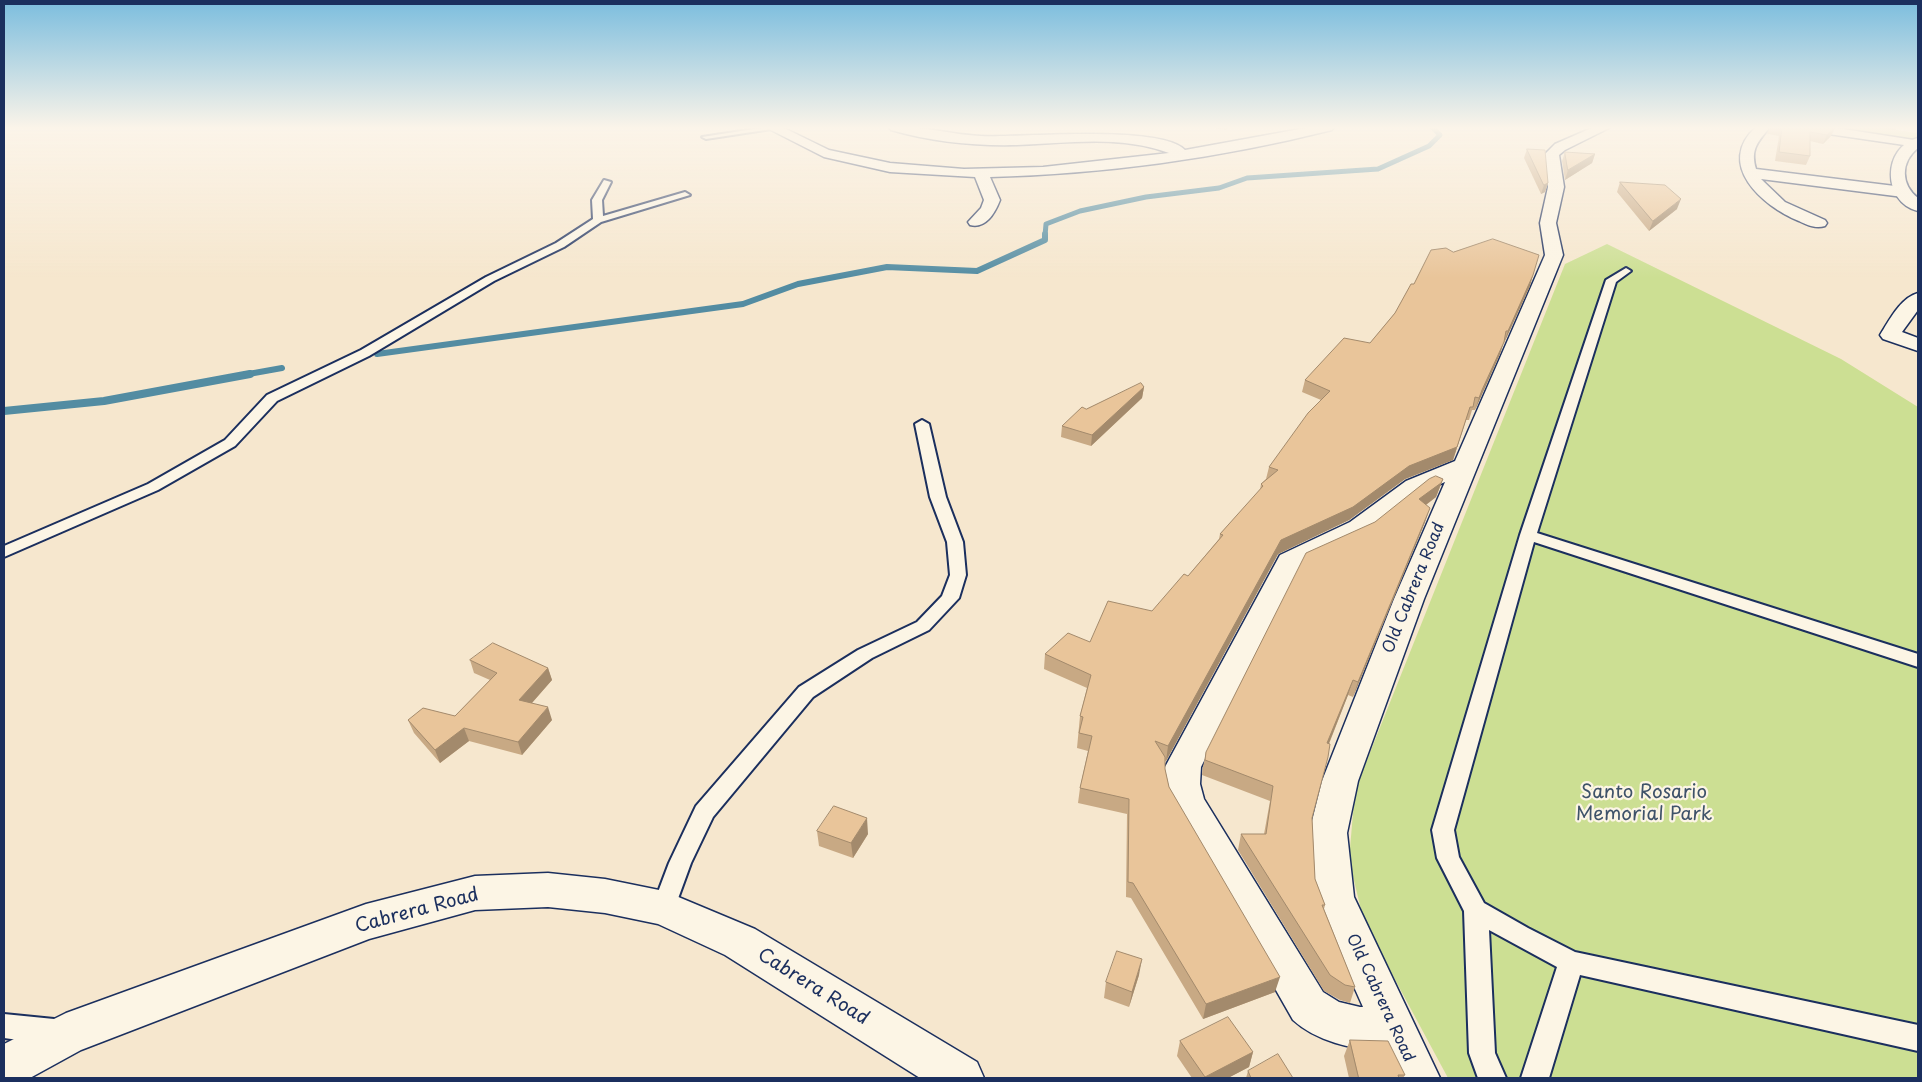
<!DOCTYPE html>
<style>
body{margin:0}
#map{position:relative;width:1922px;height:1082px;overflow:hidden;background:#f6e7ce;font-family:"Playpen Sans",sans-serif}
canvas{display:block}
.frame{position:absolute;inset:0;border:5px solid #1b2f5e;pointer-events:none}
</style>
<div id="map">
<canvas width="1922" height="1082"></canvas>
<div class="frame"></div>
</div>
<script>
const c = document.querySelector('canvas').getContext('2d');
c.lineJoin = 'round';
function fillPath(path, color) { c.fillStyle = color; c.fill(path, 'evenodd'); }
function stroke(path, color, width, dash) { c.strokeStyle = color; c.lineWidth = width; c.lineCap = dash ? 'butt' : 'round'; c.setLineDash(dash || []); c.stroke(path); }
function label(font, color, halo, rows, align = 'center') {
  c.font = font + ' "Playpen Sans",sans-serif'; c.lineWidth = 4.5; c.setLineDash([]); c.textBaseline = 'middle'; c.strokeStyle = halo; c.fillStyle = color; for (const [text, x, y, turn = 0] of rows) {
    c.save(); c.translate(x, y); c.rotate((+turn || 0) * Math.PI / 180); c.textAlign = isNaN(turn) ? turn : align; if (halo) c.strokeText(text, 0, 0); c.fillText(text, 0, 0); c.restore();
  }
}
fillPath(new Path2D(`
 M 1790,127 L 1876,127 L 1918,133 L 1918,148 Z
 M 1607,244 L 1841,359 L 1918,407 L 1918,1078 L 1448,1078 L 1364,922 L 1349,860 L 1355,790 L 1565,264 Z`), '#ccdf93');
stroke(new Path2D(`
 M 1045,236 L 1046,224 L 1080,211 L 1146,197 L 1219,188 L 1247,178 L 1378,169 L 1429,146 L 1440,135 L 1432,127`), '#538ca2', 5);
stroke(new Path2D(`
 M 377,354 L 743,304 L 798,284 L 887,267 L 977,271 L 1045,240 L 1045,234
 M 243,375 L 282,368`), '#538ca2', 6);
stroke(new Path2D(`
 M 4,411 L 104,401 L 250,374`), '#538ca2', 8);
const lane = new Path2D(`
 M 767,127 L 778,128 L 706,139 L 702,137 Z
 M 604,180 L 611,182 L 602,200 L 603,216 L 685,192 L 690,195 L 601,222 L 564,247 L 494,281 L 369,356 L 277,401 L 235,446 L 158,490 L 4,557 L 4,546 L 148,484 L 225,440 L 267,395 L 361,350 L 486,277 L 556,243 L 593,219 L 592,200 Z
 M 1626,268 L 1631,271 L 1616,282 L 1537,533 L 1918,654 L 1918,667 L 1534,542 L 1454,830 L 1459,857 L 1484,903 L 1528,928 L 1575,952 L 1918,1025 L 1918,1051 L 1580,975 L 1549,1078 L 1521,1078 L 1557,967 L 1489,930 L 1495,1053 L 1506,1078 L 1478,1078 L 1469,1053 L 1464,911 L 1437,858 L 1432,830 L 1520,535 L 1606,280 Z
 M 922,420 L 929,424 L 946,497 L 963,542 L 966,575 L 959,598 L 929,630 L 872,658 L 813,697 L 713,817 L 691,863 L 672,915 L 664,918 L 656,915 L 652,908 L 669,863 L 696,806 L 799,687 L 858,650 L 917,622 L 942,596 L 950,575 L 947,542 L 930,497 L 915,424 Z
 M 4,1014 L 54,1019 L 63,1023 L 67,1032 L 63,1041 L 54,1045 L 4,1038 Z`);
const street = new Path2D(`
 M 765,127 L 782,127 L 829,150 L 890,163 L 964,169 L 1043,167 L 1169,153 C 1121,135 1068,143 1017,145 C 974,146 933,142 891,130 L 889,127 C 915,124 952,135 981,136 C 1020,138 1160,124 1185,150 L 1311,127 L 1334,127 L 1332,130 C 1220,158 1105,174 990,177 L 1000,200 C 995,213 986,229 970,225 L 968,222 L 981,208 L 984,200 L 975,177 L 890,172 L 824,157 Z
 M 1594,127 L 1611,127 L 1565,150 L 1559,155 L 1564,187 L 1556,223 L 1563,255 L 1424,599 L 1358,781 L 1347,833 L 1354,897 L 1440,1078 L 1394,1078 L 1382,1052 C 1351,1048 1317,1042 1293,1020 L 1168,801 L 1164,784 L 1165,767 L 1280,555 L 1350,522 L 1406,481 L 1455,461 L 1545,255 L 1540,223 L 1548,187 L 1544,162 L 1545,154 L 1555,144 ZM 1445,482 L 1394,599 L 1322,781 L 1309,833 L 1314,897 L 1363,1007 L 1360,1007 L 1339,1002 L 1323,992 L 1204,799 L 1200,784 L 1201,767 L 1301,566 L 1370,534 L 1424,491 Z
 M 1756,127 L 1770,127 C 1758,142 1750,149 1756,169 L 1903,187 L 1911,192 L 1903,197 L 1761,179 L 1785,202 L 1825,220 L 1827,223 L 1825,226 C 1816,229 1807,225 1799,221 C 1762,206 1715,164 1756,127 Z
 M 1801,127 L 1830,127 L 1914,140 L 1918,141 L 1918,147 L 1808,131 Z
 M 1918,293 L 1918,310 L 1902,332 L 1918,338 L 1918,351 L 1883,339 L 1880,335 C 1889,321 1900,298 1918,293 Z`);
const secondary = new Path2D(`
 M 1918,138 L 1918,148 C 1900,162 1901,185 1918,198 L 1918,211 C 1882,202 1882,147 1918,138 Z
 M 548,873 L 605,879 L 664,891 L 755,929 L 977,1062 L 984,1078 L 920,1078 L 725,955 L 658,924 L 605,913 L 548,907 L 475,910 L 369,939 L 81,1050 L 30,1078 L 4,1078 L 4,1044 L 66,1013 L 366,904 L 475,876 Z`);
stroke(lane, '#1b2f5e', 4);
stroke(street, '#1b2f5e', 3);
stroke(secondary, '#1b2f5e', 3);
fillPath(lane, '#fcf5e5');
fillPath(street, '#fcf5e5');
fillPath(secondary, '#fcf5e5');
fillPath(new Path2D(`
 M 1206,127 L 1231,127 L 1225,130 Z
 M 1770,127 L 1828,127 L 1831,136 L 1823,144 L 1810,141 L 1810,156 L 1806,165 L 1775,161 L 1779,136 L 1767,134 Z
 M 1873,127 L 1897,127 L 1895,130 Z
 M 1527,149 L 1548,183 L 1545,192 L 1541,194 L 1524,158 Z
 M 1565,152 L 1595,154 L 1592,163 L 1565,180 L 1562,161 Z
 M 1620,182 L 1677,209 L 1649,231 L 1617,192 Z
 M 1453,252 L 1530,286 L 1504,343 L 1503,343 L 1500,354 L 1478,403 L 1475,410 L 1472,410 L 1469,420 L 1466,420 L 1453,460 L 1405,479 L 1349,520 L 1278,554 L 1166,761 L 1165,761 L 1165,769 L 1169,787 L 1275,992 L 1203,1019 L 1131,898 L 1126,897 L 1127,814 L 1078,803 L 1080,788 L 1088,751 L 1077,748 L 1080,716 L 1087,688 L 1044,669 L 1045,654 L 1090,642 L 1152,611 L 1188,576 L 1219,539 L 1220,534 L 1260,490 L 1261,484 L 1266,479 L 1269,467 L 1321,400 L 1302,392 L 1305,380 L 1370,343 L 1395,313 L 1414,284 Z
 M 1144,387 L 1142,398 L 1091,446 L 1061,437 L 1062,426 Z
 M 1443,479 L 1436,497 L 1426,505 L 1425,522 L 1353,697 L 1348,695 L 1329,744 L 1312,818 L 1315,879 L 1325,905 L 1324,909 L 1355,987 L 1350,1003 L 1340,1000 L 1324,991 L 1238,850 L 1241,834 L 1264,834 L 1270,801 L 1202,775 L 1203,767 L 1206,752 L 1375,522 Z
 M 470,660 L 548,668 L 552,680 L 532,703 L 552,720 L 522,755 L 469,741 L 440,763 L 414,733 L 408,720 L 455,716 L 490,680 L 474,673 Z
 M 817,831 L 868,834 L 853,858 L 819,846 Z
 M 1139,975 L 1129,1007 L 1104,998 L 1106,982 Z
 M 1350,1040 L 1405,1075 L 1403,1078 L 1349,1078 L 1344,1056 Z
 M 1180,1041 L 1253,1052 L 1249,1067 L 1228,1078 L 1192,1078 L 1177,1056 Z
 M 1248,1071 L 1293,1078 L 1246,1078 Z`), '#c8a984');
fillPath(new Path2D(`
 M 1225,127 L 1231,127 L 1225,130 Z
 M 1835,128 L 1831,136 L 1823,144 L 1827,135 Z
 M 1595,154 L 1592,163 L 1565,180 L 1568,170 Z
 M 1548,183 L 1545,192 L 1541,194 L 1544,185 Z
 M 1681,199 L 1677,209 L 1649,231 L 1653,221 Z
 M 1533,275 L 1530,286 L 1504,343 L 1508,331 Z
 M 1504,342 L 1500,354 L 1475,410 L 1479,398 Z
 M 1144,387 L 1142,398 L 1091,446 L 1092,435 Z
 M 1470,407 L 1453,460 L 1405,479 L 1349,520 L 1278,554 L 1166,761 L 1168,746 L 1281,540 Z
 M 1443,479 L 1436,497 L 1415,513 L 1419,499 Z
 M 1430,508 L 1425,522 L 1353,697 L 1358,682 Z
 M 548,668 L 552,680 L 523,713 L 519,700 Z
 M 1353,680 L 1348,695 L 1323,758 L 1327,743 Z
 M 548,707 L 552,720 L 522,755 L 518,742 Z
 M 464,728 L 469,741 L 440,763 L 435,750 Z
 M 867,818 L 868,834 L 853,858 L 851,843 Z
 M 1142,959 L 1139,975 L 1129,1007 L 1132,992 Z
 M 1280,977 L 1275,992 L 1203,1019 L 1206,1004 Z
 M 1253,1052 L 1249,1067 L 1228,1078 L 1205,1078 L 1205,1077 Z`), '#a38a6c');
const building = new Path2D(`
 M 1779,127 L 1828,127 L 1835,128 L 1827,135 L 1810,132 L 1810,156 L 1779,152 L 1782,127 Z
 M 1527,149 L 1545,150 L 1548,183 L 1544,185 Z
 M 1565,152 L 1595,154 L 1568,170 Z
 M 1620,182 L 1665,185 L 1681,199 L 1653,221 Z
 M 1493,239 L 1539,255 L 1533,275 L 1508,331 L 1506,331 L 1504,342 L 1482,390 L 1479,398 L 1475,397 L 1473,407 L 1470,407 L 1457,447 L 1409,466 L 1353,507 L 1281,540 L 1168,746 L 1155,741 L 1165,757 L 1165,769 L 1169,787 L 1280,977 L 1206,1004 L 1133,883 L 1128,882 L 1129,799 L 1080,788 L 1092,736 L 1079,733 L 1083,717 L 1080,716 L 1091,675 L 1045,654 L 1068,633 L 1090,642 L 1108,601 L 1152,611 L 1184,574 L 1188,576 L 1223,535 L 1220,534 L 1263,486 L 1261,484 L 1278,470 L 1269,467 L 1308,413 L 1330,391 L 1305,380 L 1344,338 L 1370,343 L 1395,313 L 1411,284 L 1414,284 L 1431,250 L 1446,248 L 1453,252 Z
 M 1141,383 L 1144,387 L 1092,435 L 1062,426 L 1082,407 L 1086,409 Z
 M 1436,476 L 1443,479 L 1441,483 L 1419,499 L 1430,508 L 1358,682 L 1353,680 L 1327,743 L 1330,744 L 1328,757 L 1312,818 L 1315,879 L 1325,905 L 1322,905 L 1355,987 L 1345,985 L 1330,975 L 1241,834 L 1266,834 L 1273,786 L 1205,760 L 1206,752 L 1306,553 L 1375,522 L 1429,479 Z
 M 493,643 L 548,668 L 519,700 L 548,707 L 518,742 L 464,728 L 435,750 L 408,720 L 423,708 L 455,716 L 497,673 L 470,660 Z
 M 834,806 L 867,818 L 851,843 L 817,831 Z
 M 1117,951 L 1142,959 L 1132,992 L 1106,982 Z
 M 1228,1017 L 1253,1052 L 1205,1077 L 1180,1041 Z
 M 1350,1040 L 1388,1041 L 1405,1075 L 1398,1075 L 1399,1078 L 1359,1078 Z
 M 1278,1054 L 1293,1078 L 1251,1078 L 1248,1071 Z`);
fillPath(building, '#e9c59a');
stroke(building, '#a38a6c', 1);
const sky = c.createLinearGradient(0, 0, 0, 278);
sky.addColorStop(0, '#7bbdde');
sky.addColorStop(0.46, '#fbf4e9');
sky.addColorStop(1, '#fbf4e900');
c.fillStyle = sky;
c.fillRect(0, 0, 1922, 278);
label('16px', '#1b2f5e', '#fcf5e5', [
 ["Old Cabrera Road",1414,588,-68],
 ["Old Cabrera Road",1380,998,65]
]);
label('19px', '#3e5269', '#fcf5e5', [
 ["Santo Rosario",1644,793],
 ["Memorial Park",1644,815]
]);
label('19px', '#1b2f5e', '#fcf5e5', [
 ["Cabrera Road",417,911,-15],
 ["Cabrera Road",813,987,32]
]);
</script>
